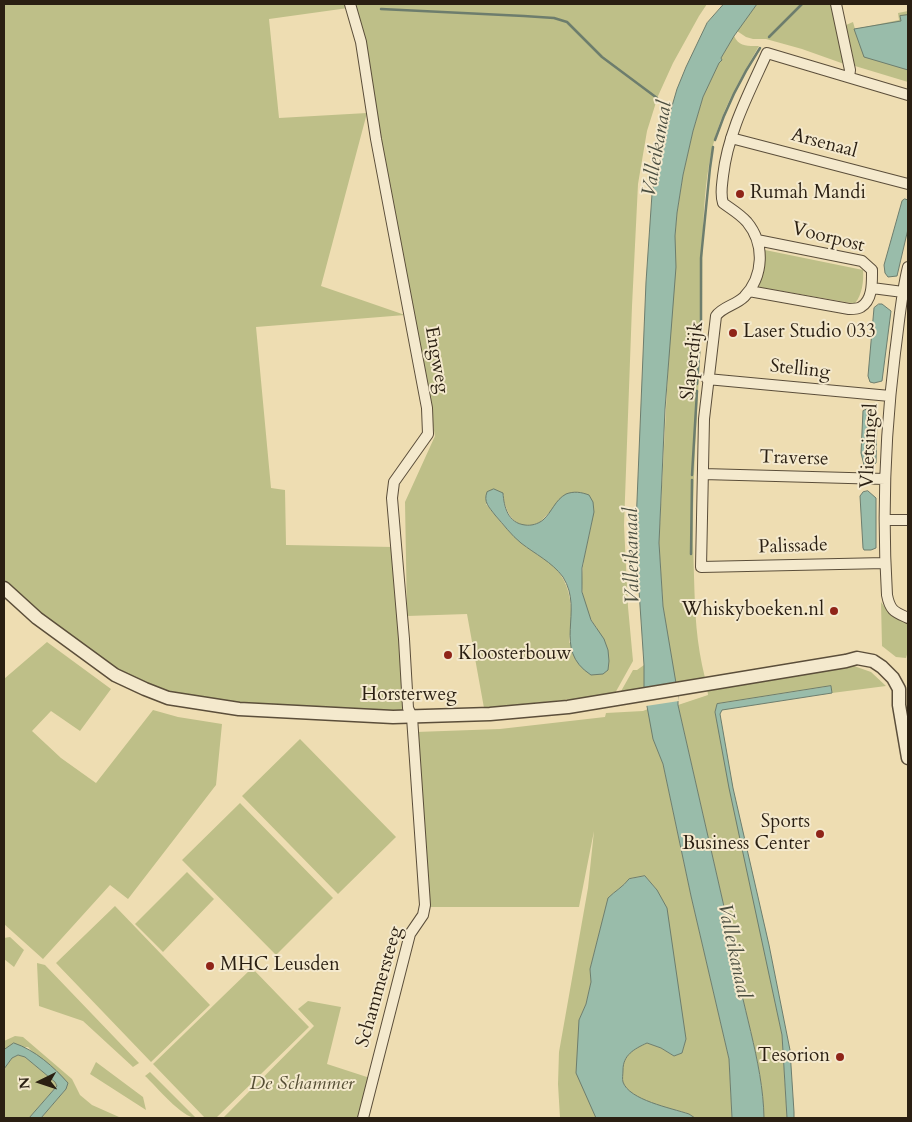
<!DOCTYPE html>
<style>
body{margin:0}
#map{position:relative;width:912px;height:1122px;overflow:hidden;background:#eeddb2;font-family:Cardo,serif}
canvas{display:block}
.frame{position:absolute;inset:0;border:5px solid #2a1f12;pointer-events:none}
.north{position:absolute;left:15px;top:1057px;width:50px;height:50px;-webkit-text-stroke:4px #f4e9cd;paint-order:stroke;rotate:266deg;font-size:14px;font-weight:700;line-height:20px;text-align:center;color:#2a1f12}
.north::after{content:'';display:block;margin:auto;width:18px;height:22px;background:#2a1f12;clip-path:polygon(50% 0,100% 100%,50% 72%,0 100%)}
</style>
<div id="map">
<canvas width="912" height="1122"></canvas>
<div class="frame"></div>
<div class="north">N</div>
</div>
<script>
const c = document.querySelector('canvas').getContext('2d');
c.lineJoin = 'round';
function fillPath(path, color) { c.fillStyle = color; c.fill(path, 'evenodd'); }
function stroke(path, color, width, dash) { c.strokeStyle = color; c.lineWidth = width; c.lineCap = dash ? 'butt' : 'round'; c.setLineDash(dash || []); c.stroke(path); }
function label(font, color, halo, rows, align = 'center') {
  c.font = font + ' Cardo,serif'; c.lineWidth = 4; c.setLineDash([]); c.textBaseline = 'middle'; c.strokeStyle = halo; c.fillStyle = color; for (const [text, x, y, turn = 0] of rows) {
    c.save(); c.translate(x, y); c.rotate((+turn || 0) * Math.PI / 180); c.textAlign = isNaN(turn) ? turn : align; if (halo) c.strokeText(text, 0, 0); c.fillText(text, 0, 0); c.restore();
  }
}
fillPath(new Path2D(`
 M 4,4 L 347,4 L 348,8 L 269,19 L 279,118 L 367,113 L 321,286 L 405,315 L 256,327 L 271,488 L 285,490 L 286,545 L 393,547 L 405,706 L 399,713 L 256,707 L 174,695 L 125,675 L 33,609 L 4,582 Z
 M 353,4 L 707,4 L 699,16 L 673,63 L 658,96 L 647,131 L 638,184 L 632,306 L 624,525 L 628,607 L 633,661 L 614,695 L 484,708 L 467,614 L 407,616 L 405,502 L 435,436 ZM 503,493 C 505,513 516,534 540,522 C 544,519 546,514 551,512 C 565,508 580,506 593,502 C 594,517 590,531 587,545 C 580,574 578,604 597,628 L 569,643 C 573,615 574,584 551,564 C 541,556 529,550 520,542 C 507,531 497,517 486,504 Z
 M 757,4 L 832,4 L 847,65 L 802,49 L 766,39 L 753,39 L 746,37 L 737,31 Z
 M 908,11 L 908,82 L 855,66 L 846,25 L 853,22 L 855,29 L 899,20 L 898,13 Z
 M 734,36 C 739,47 748,46 759,46 C 743,74 726,102 716,134 C 700,189 703,254 702,311 C 699,400 690,488 694,576 C 695,613 696,642 705,678 L 675,683 L 663,606 L 659,543 L 675,236 L 677,213 L 683,175 L 693,131 L 703,97 L 719,62 L 722,60 L 721,58 Z
 M 765,250 L 863,270 C 864,280 862,296 855,303 L 851,303 L 759,287 Z
 M 881,602 L 889,613 L 908,624 L 908,651 L 906,658 L 896,657 L 882,646 Z
 M 47,642 L 111,689 L 80,731 L 51,711 L 32,731 L 61,758 L 96,783 L 153,710 L 178,717 L 222,724 L 216,785 L 128,899 L 110,885 L 43,959 L 4,924 L 4,679 Z
 M 644,665 L 644,690 L 620,693 L 633,670 L 637,670 Z
 M 854,666 L 871,672 L 886,686 L 832,693 L 831,686 L 717,704 L 715,712 L 782,1035 L 787,1118 L 764,1118 C 763,1059 740,1003 733,946 L 678,705 L 708,695 L 707,687 Z
 M 648,709 L 656,746 L 663,764 L 691,896 L 729,1059 L 732,1118 L 695,1118 L 689,1114 C 670,1108 630,1102 623,1082 C 622,1079 623,1074 623,1070 C 623,1054 634,1049 647,1043 L 661,1048 L 674,1056 L 682,1053 L 686,1039 L 657,890 L 645,876 L 629,879 C 623,887 615,891 608,899 L 590,969 L 591,982 L 586,1004 L 579,1020 L 579,1041 L 596,1118 L 560,1118 L 558,1084 L 559,1052 L 588,888 L 594,831 L 579,907 L 429,907 L 416,732 L 500,729 L 605,717 L 606,713 L 643,711 Z
 M 300,739 L 396,837 L 338,894 L 242,796 Z
 M 240,803 L 333,898 L 276,955 L 182,860 Z
 M 187,872 L 214,899 L 163,952 L 135,924 Z
 M 115,906 L 210,1005 L 151,1062 L 56,963 Z
 M 10,937 L 24,950 L 14,967 L 4,959 L 4,938 Z
 M 37,963 L 45,965 L 139,1063 L 133,1067 L 83,1021 L 39,1006 Z
 M 252,968 L 309,1027 L 216,1118 L 205,1118 L 153,1064 Z
 M 308,1001 L 341,1007 L 327,1064 L 370,1078 L 359,1118 L 223,1118 L 314,1026 L 298,1009 Z
 M 15,1036 L 23,1037 L 72,1079 L 80,1095 L 92,1105 L 119,1117 L 41,1118 L 66,1089 L 28,1047 L 4,1050 L 4,1041 Z
 M 18,1055 L 25,1057 L 55,1082 L 57,1086 L 29,1118 L 4,1118 L 4,1069 L 12,1058 Z
 M 96,1062 L 143,1097 L 146,1110 L 90,1074 Z
 M 150,1072 L 196,1118 C 182,1118 156,1086 145,1076 Z`), '#bebf88');
const water = new Path2D(`
 M 724,4 L 757,4 L 734,36 L 721,58 L 722,60 L 719,63 L 703,97 L 693,131 L 683,175 L 677,213 L 675,236 L 676,267 L 665,409 L 659,543 L 663,606 L 678,695 L 678,705 L 733,946 C 740,1003 763,1060 764,1118 L 732,1118 L 729,1059 L 691,896 L 663,764 L 653,739 L 644,690 L 644,665 L 637,561 L 636,525 L 646,282 L 652,194 L 658,154 L 677,89 L 686,67 L 707,23 Z
 M 908,15 L 908,70 L 864,57 L 854,29 L 901,21 L 900,16 Z
 M 905,199 L 908,200 L 908,229 L 897,276 L 888,277 L 885,273 L 884,265 L 902,201 Z
 M 879,304 L 882,304 L 891,311 L 882,381 L 874,383 L 870,382 L 868,376 L 874,308 Z
 M 867,409 L 871,409 L 877,415 L 876,463 L 871,466 L 864,465 L 861,453 L 863,411 Z
 M 494,489 L 503,493 C 504,507 508,523 525,525 C 531,526 538,524 543,520 C 552,512 555,500 566,494 C 574,491 581,492 589,495 L 593,502 L 594,512 L 582,568 L 582,592 L 591,620 L 604,639 L 608,650 L 609,661 L 608,670 L 603,674 L 591,675 C 551,649 585,612 563,577 C 552,562 535,554 521,543 C 511,535 504,525 495,515 C 489,507 483,502 487,492 Z
 M 868,491 L 876,498 L 876,548 L 871,550 L 864,550 L 863,548 L 860,496 L 863,492 Z
 M 831,686 L 832,693 L 722,710 L 720,714 L 733,788 L 769,945 L 790,1050 L 794,1112 L 794,1118 L 787,1118 L 782,1035 L 729,788 L 715,712 L 717,704 Z
 M 645,876 L 657,890 L 667,908 L 686,1039 L 682,1053 L 674,1056 L 661,1048 L 647,1043 C 634,1049 623,1055 623,1070 C 623,1074 622,1079 623,1082 C 629,1100 671,1108 689,1114 L 695,1118 L 596,1118 L 576,1073 L 579,1020 L 586,1004 L 591,982 L 590,969 L 608,898 C 615,891 623,887 629,879 Z
 M 14,1043 C 35,1050 54,1067 68,1083 L 66,1089 L 41,1118 L 29,1118 L 57,1086 L 55,1082 L 25,1057 L 18,1055 L 12,1058 L 4,1069 L 4,1050 Z`);
fillPath(water, '#99bcaa');
stroke(water, '#6d7d6d', 1);
fillPath(new Path2D(`
 M 678,695 L 679,701 L 646,706 L 645,701 Z`), '#eeddb2');
stroke(new Path2D(`
 M 381,9 L 524,16 L 554,18 L 567,22 L 602,57 L 657,98
 M 769,37 L 802,4
 M 715,140 C 726,107 741,77 760,48
 M 697,384 L 701,325 L 701,258 L 710,168 L 713,147
 M 692,475 L 697,391
 M 691,554 L 692,480`), '#6d7d6d', 2.5);
const minor = new Path2D(`
 M 350,4 L 361,42 L 376,139 L 427,408 L 428,434 L 394,482 L 392,498 L 404,639 L 408,708 L 412,717 L 425,905 L 423,915 L 410,934 L 363,1118
 M 836,4 L 850,70 L 849,77
 M 731,138 L 908,184
 M 908,267 C 901,295 899,324 895,353 C 885,434 882,514 887,595 C 890,611 895,612 908,618
 M 872,288 L 903,292
 M 749,291 L 849,309 C 852,309 858,309 861,307 C 873,300 872,282 872,270 L 862,261 L 757,240
 M 707,379 L 890,396
 M 703,474 L 885,479
 M 885,520 L 908,520
 M 885,563 L 701,567 L 704,419 L 716,316 C 722,307 736,305 744,297 C 764,276 765,244 747,222 C 740,214 731,209 723,203 C 720,194 722,186 723,176 C 728,132 749,93 767,53 L 908,95`);
const tertiary = new Path2D(`
 M 4,588 L 37,618 L 115,675 L 145,689 L 168,698 L 239,709 L 393,717 L 490,714 L 568,707 L 846,661 L 857,658 L 873,661 L 882,667 L 893,678 L 899,689 L 899,705 L 908,758`);
stroke(minor, '#5b4e3a', 12);
stroke(tertiary, '#5b4e3a', 15);
stroke(minor, '#f4e9cd', 10);
stroke(tertiary, '#f4e9cd', 12);
for (const [x, y, r, color] of [
 [740,194,5,"#8f2418"],
 [733,333,5,"#8f2418"],
 [834,611,5,"#8f2418"],
 [448,655,5,"#8f2418"],
 [820,834,5,"#8f2418"],
 [210,966,5,"#8f2418"],
 [840,1057,5,"#8f2418"]
]) { const dot = new Path2D(); dot.arc(x, y, r, 0, 2 * Math.PI); c.fillStyle = color; c.fill(dot); stroke(dot, '#f4e9cd', 2); }
label('19px', '#2a1f12', '#f4e9cd', [
 ["Arsenaal",824,144,15],
 ["Voorpost",828,238,14],
 ["Engweg",436,360,80],
 ["Slaperdijk",693,361,-83],
 ["Stelling",800,370,6],
 ["Vlietsingel",870,446,-87],
 ["Traverse",794,459,2],
 ["Palissade",793,547,-2],
 ["Horsterweg",409,696],
 ["Schammersteeg",380,987,-74]
]);
label('19px', '#2a1f12', '#f4e9cd', [
 ["Rumah Mandi",750,194],
 ["Laser Studio 033",743,333],
 ["Whiskyboeken.nl",824,611,"right"],
 ["Kloosterbouw",458,655],
 ["Sports",810,823,"right"],
 ["Business Center",810,845,"right"],
 ["MHC Leusden",220,966],
 ["Tesorion",830,1057,"right"]
], 'left');
label('italic 19px', '#564f35', '#f4e9cd', [
 ["De Schammer",302,1085]
]);
label('italic 20px', '#4b4e40', '#f4e9cd', [
 ["Valleikanaal",658,149,-80],
 ["Valleikanaal",633,556,-91],
 ["Valleikanaal",733,951,78]
]);
</script>
